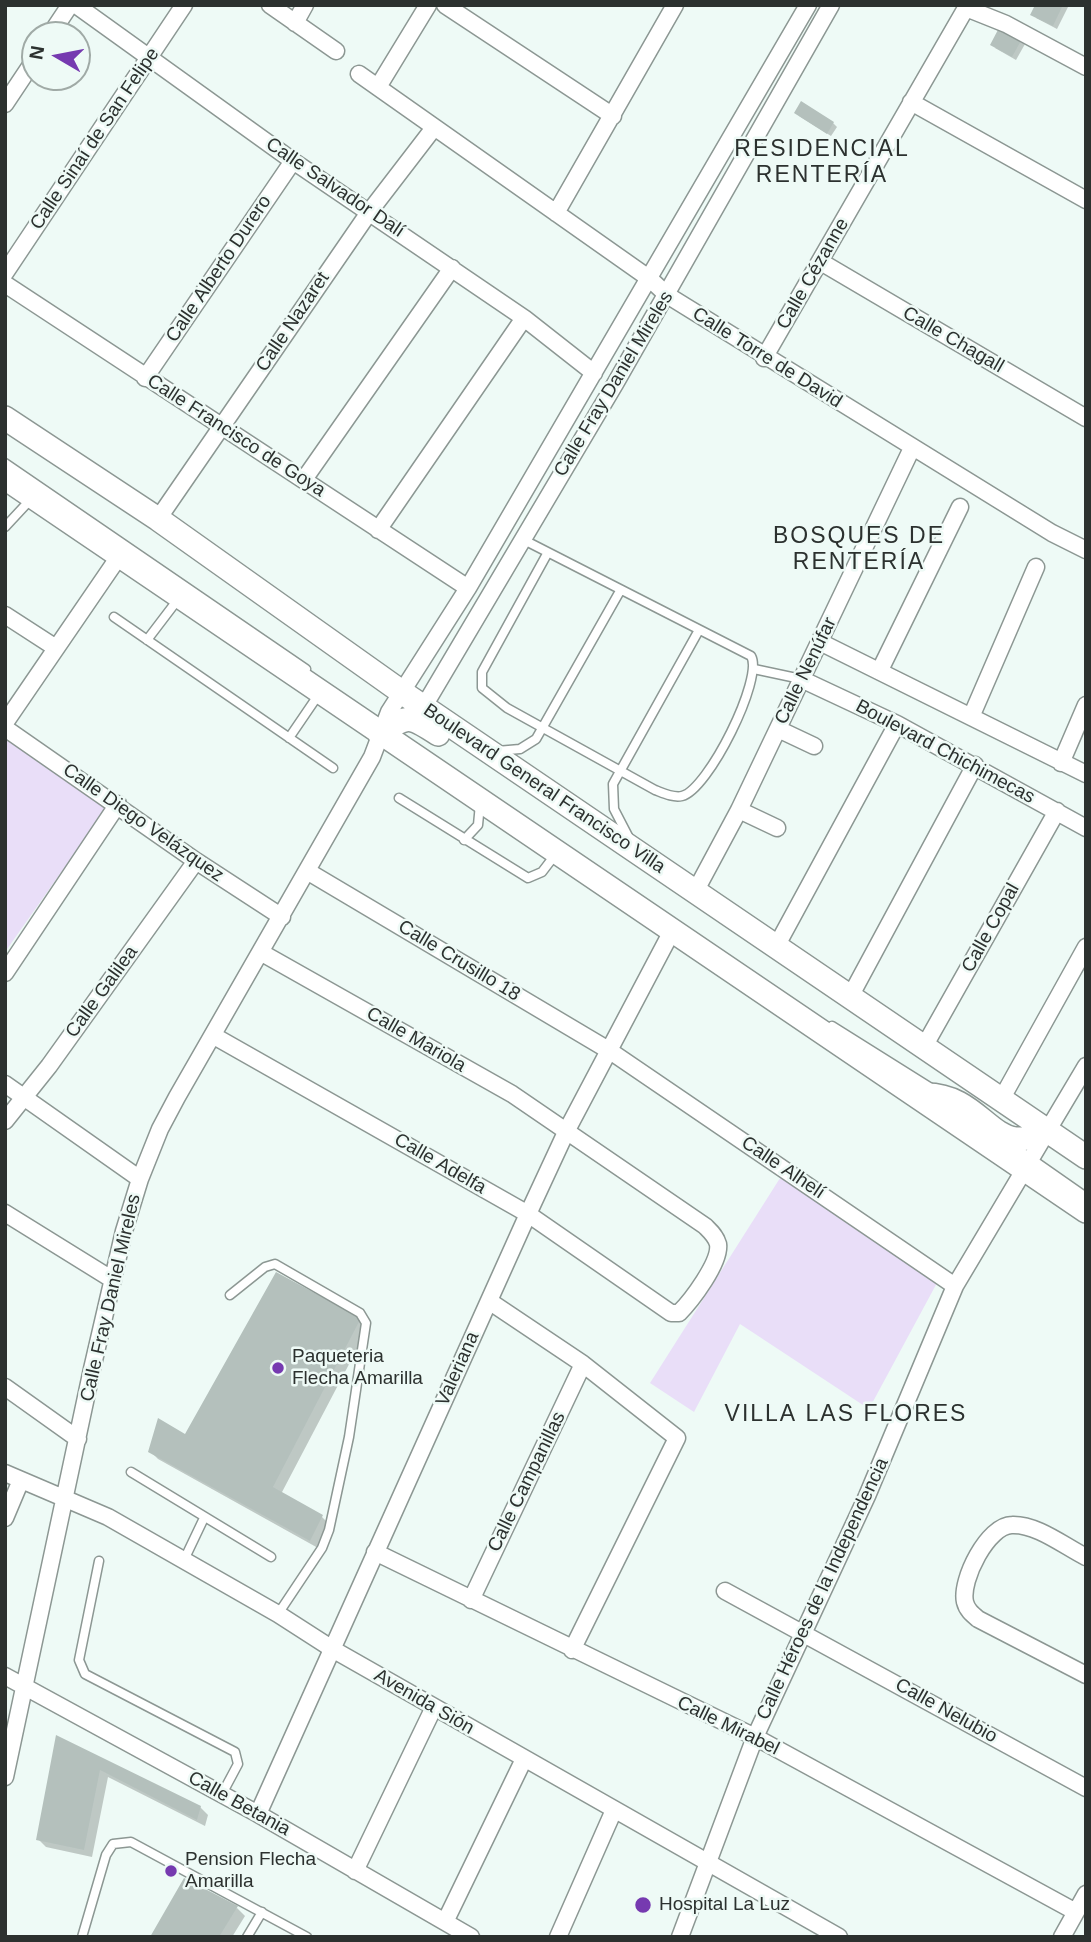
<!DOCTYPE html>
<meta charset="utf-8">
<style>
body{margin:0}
#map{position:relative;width:1091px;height:1942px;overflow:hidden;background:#eefaf6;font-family:Helvetica,sans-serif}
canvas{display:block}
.frame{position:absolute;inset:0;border:7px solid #2c312f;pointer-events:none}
.north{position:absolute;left:21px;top:21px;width:70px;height:70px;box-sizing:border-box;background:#eefaf6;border:2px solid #a0aaa6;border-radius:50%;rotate:280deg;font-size:19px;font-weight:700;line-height:28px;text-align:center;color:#2c312f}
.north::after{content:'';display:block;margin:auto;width:24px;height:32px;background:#763ab0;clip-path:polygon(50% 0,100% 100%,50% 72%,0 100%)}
</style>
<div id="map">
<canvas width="1091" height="1942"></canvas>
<div class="frame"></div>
<div class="north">N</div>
</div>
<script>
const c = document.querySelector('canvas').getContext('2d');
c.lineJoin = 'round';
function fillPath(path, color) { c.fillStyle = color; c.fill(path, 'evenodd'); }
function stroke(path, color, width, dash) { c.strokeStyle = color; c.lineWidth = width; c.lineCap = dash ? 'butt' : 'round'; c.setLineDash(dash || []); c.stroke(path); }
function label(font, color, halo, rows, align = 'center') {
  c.font = font + ' Helvetica,sans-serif'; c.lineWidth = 5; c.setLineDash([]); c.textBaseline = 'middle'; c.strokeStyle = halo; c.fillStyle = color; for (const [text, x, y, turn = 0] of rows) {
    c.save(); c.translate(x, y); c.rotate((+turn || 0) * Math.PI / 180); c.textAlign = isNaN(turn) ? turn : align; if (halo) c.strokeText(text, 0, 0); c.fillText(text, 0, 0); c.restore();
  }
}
fillPath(new Path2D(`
 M 5,737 L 110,803 L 5,952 Z
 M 782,1175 L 938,1281 L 869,1409 L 740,1324 L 694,1412 L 650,1383 Z`), '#e9def8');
fillPath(new Path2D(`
 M 1037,5 L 1069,5 L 1057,29 L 1036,18 Z
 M 1021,40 L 1025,44 L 1016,60 L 995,48 Z
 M 799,116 L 833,123 L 837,127 L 831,136 Z
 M 359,1320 L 368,1328 L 281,1494 L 322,1517 L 330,1525 L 318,1548 L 158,1459 L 150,1451 L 186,1436 Z
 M 57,1737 L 200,1807 L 208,1815 L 205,1826 L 108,1777 L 92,1857 L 46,1847 L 38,1839 Z
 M 237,1908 L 245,1916 L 232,1937 L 152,1937 Z`), '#0003');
fillPath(new Path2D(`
 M 1035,5 L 1063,5 L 1053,26 L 1030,15 Z
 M 1000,26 L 1022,39 L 1012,57 L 990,45 Z
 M 801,101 L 834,122 L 827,134 L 794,113 Z
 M 276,1272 L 361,1318 L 273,1487 L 323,1515 L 310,1541 L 148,1452 L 158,1418 L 185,1434 Z
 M 56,1735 L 201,1806 L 197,1820 L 100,1770 L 84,1850 L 36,1840 Z
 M 184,1878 L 238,1906 L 219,1937 L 150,1937 Z`), '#b4c0bc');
const lane = new Path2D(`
 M 5,463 L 306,669
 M 5,527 L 32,498
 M 522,539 L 751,656 C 764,678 708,790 682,796 C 673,798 663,793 655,790 L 507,708 L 482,688 L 482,672 L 547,554
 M 114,617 L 333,768
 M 147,640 L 179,598
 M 754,669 L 801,679
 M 289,738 L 319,694
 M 497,751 L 520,749 L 536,739 L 620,591
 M 399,798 L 528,878 L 542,872 L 555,855
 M 628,836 L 614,809 L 613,784 L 699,630
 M 464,840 L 478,825 L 480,804
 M 832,1026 L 934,1090
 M 1013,1146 L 1086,1197
 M 230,1295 L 265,1267 L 275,1264 L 360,1313 L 366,1323 L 349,1437 L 329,1530 L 322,1548 L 278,1614
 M 131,1472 L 271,1557
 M 184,1560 L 204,1518
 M 99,1561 L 79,1660 L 85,1674 L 235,1752 L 238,1764 L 222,1794
 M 82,1937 L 106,1855 L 113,1844 L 131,1842 L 307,1937
 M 247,1937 L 262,1912`);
const street = new Path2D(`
 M 76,5 L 293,161 L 524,318 L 594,373
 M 270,5 L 336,51
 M 445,5 L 613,116
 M 295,23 L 305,5
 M 50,35 L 70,5
 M 359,74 L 650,279 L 667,295 L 1052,533 L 1086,550
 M 378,87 L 428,5
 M 911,102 L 1086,200
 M 5,104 L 35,59
 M 556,213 L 675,5
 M 821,262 L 1086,418
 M 5,273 L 184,5
 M 5,284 L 468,588
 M 764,358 L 966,8 L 1006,24 L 1086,67
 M 145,378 L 293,161
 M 305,478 L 452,268
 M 158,519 L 370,211 L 433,129
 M 378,530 L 524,318
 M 5,615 L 56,648
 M 820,642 L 1086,774
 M 880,670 L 960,507
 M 801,679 L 897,724 L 1086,828
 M 420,713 L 615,384 L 831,5
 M 971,717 L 1036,567
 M 5,723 L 120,555
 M 5,728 L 196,861 L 282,917
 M 778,729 L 814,746
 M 1061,763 L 1086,705
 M 739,810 L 777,828
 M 307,871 L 610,1051 L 955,1286
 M 695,892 L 739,810 L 912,448
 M 777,945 L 897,724
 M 5,973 L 118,804
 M 851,995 L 975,765
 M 214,1036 L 528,1214 L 671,1313 L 679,1313 C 691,1301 721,1262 718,1244 C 716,1236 710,1231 705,1226 L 512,1094 L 262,953
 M 925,1045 L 1057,811
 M 5,1084 L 140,1179
 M 1002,1098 L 1086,947
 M 5,1121 L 49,1066 L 196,861
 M 5,1213 L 113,1280
 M 489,1301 L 583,1364 L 677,1438 L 572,1650
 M 5,1387 L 78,1439
 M 5,1473 L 108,1517 L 278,1614 L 334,1650 L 839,1937
 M 5,1518 L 21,1480
 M 375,1552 L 755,1737 L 1076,1912
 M 1086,1557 C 1064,1546 1037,1524 1012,1525 C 988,1525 960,1580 965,1602 C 967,1610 972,1614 978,1619 L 1086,1675
 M 725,1591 L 1086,1788
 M 471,1600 L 583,1364
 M 5,1676 L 258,1814 L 471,1937
 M 5,1777 L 92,1369 L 124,1231 L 140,1179 L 160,1129 L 177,1097 L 372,757 L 389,712 L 468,588 L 808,5
 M 258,1814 L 528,1214 L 567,1130 L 672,931
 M 355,1871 L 434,1707
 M 445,1922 L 524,1759
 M 558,1937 L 614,1810
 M 680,1937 L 755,1737 L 867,1496 L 955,1286 L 1086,1066
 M 1062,1937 L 1086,1894`);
const secondary = new Path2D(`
 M 5,418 L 158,519 L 403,693 L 1086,1157
 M 5,478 L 1086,1211
 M 379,733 C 409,715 409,715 438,734
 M 926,1095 C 971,1095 987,1135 1015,1139 C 1026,1140 1036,1135 1047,1130`);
stroke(lane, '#8c9793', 11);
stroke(street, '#8c9793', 19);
stroke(secondary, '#8c9793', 26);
stroke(lane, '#fff', 8);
stroke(street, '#fff', 16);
stroke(secondary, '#fff', 23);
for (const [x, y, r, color] of [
 [278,1368,7,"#763ab0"],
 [171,1871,7,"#763ab0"],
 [643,1905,9,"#763ab0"]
]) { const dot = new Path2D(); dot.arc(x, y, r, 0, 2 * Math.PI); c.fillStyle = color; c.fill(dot); stroke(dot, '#eefaf6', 2.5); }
label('19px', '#2c312f', '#eefaf6', [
 ["Calle Sinaí de San Felipe",95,139,-56],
 ["Calle Salvador Dalí",335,188,34],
 ["Calle Alberto Durero",219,269,-56],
 ["Calle Cézanne",813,274,-60],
 ["Calle Nazaret",293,322,-56],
 ["Calle Chagall",953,340,30],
 ["Calle Torre de David",767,358,32],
 ["Calle Fray Daniel Mireles",614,384,-59],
 ["Calle Francisco de Goya",236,436,33],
 ["Calle Nenúfar",806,671,-64],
 ["Boulevard Chichimecas",945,752,28],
 ["Boulevard General Francisco Villa",544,789,34],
 ["Calle Diego Velázquez",143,823,35],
 ["Calle Copal",991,928,-61],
 ["Calle Crusillo 18",459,961,31],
 ["Calle Galilea",102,992,-54],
 ["Calle Mariola",416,1040,30],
 ["Calle Adelfa",440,1164,30],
 ["Calle Alhelí",783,1168,34],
 ["Calle Fray Daniel Mireles",111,1298,-77],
 ["Valeriana",458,1369,-66],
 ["Calle Campanillas",527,1482,-64],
 ["Calle Héroes de la Independencia",823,1589,-65],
 ["Avenida Sión",424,1702,30],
 ["Calle Nelubio",946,1711,29],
 ["Calle Mirabel",728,1726,26],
 ["Calle Betania",239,1804,29]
]);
label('19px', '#2c312f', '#eefaf6', [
 ["Paqueteria",292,1357],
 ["Flecha Amarilla",292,1379],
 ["Pension Flecha",185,1860],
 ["Amarilla",185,1882],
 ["Hospital La Luz",659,1905]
], 'left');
c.letterSpacing = '2px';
label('23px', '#2c312f', '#eefaf6', [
 ["RESIDENCIAL",822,150],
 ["RENTERÍA",822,176],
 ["BOSQUES DE",859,537],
 ["RENTERÍA",859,563],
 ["VILLA LAS FLORES",846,1415]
]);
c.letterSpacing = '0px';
</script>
